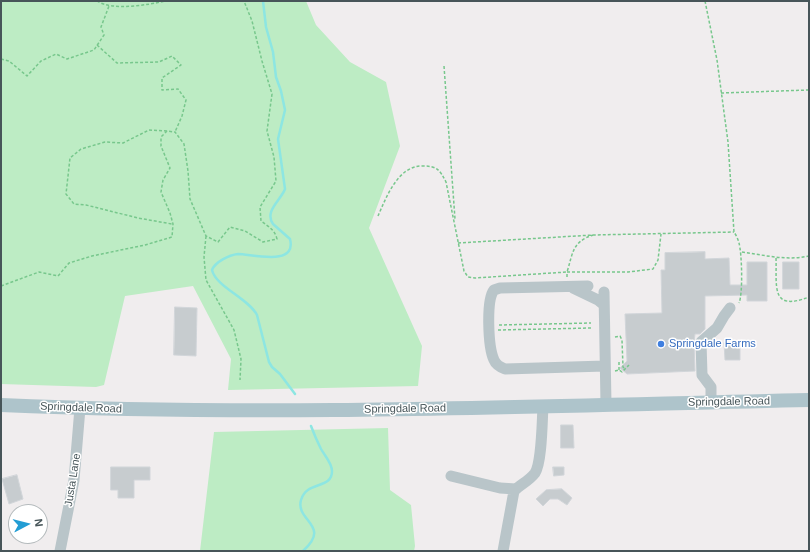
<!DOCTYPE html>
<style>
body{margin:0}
#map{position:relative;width:810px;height:552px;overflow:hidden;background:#f0edee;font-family:Helvetica,sans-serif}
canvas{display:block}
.frame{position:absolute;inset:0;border:2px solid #475559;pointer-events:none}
.north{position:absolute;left:8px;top:504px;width:40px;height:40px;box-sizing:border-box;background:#fff;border:1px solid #b5bbbd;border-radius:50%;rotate:83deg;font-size:11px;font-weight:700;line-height:16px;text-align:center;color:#475559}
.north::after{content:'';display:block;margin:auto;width:14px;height:18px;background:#239dd4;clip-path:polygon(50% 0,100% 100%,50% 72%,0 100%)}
</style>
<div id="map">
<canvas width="810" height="552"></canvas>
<div class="frame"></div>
<div class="north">N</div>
</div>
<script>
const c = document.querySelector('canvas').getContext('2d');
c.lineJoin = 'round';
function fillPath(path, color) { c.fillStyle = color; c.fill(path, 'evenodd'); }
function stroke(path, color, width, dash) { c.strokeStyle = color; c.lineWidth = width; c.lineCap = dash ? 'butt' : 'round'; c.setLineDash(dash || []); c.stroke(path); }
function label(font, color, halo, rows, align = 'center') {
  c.font = font + ' Helvetica,sans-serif'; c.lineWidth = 3; c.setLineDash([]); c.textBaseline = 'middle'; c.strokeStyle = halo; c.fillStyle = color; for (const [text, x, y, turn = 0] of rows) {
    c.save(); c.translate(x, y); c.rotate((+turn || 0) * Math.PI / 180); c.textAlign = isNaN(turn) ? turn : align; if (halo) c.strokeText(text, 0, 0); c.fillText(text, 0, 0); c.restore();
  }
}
fillPath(new Path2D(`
 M 1,1 L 306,1 L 316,25 L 350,62 L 386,82 L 400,146 L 369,228 L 422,346 L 418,386 L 228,390 L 231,359 L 193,286 L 125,296 L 104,385 L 96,387 L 1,384 Z
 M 388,428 L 390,490 L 411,505 L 415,546 L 414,551 L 200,551 L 214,432 Z`), '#bdecc4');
stroke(new Path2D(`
 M 263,1 L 266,27 L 273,52 L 276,77 L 281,91 L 285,110 L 278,139 L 285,189 C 281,200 264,211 273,224 L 290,239 C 297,267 252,254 238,254 C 229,255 215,262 212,270 C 216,287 248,298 257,315 L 269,362 L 272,367 L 280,374 L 295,394
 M 303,551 C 332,525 295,521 301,500 C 307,480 332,490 332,471 C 332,463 325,456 321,449 C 317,441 314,434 311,426`), '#8de6e2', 2.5);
const building = new Path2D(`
 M 705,252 L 705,259 L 729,258 L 730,285 L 747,285 L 747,262 L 767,262 L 767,301 L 747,301 L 747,295 L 705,296 L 705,329 L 700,334 L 695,334 L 694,342 L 695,371 L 627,374 L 620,368 L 627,361 L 625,314 L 662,313 L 661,270 L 665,270 L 665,253 Z
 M 783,262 L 799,262 L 799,289 L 783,289 Z
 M 175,307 L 197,308 L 196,356 L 174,355 Z
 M 740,342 L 740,360 L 725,360 L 724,343 Z
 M 561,425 L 573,425 L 574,448 L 561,448 Z
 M 111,467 L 150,467 L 150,480 L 134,480 L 134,498 L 118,498 L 118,490 L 111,490 Z
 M 553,467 L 564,467 L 564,475 L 554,476 Z
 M 17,475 L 23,499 L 9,504 L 2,479 Z
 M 562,489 L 572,498 L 567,505 L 558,499 L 550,499 L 543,506 L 536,499 L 546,490 Z`);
fillPath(building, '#c7cccf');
stroke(building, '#d1d5d9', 1);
stroke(new Path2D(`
 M 97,1 C 112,11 148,5 165,1
 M 705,1 L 717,60 L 728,142 L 734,232 C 736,235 738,239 739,243 C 742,254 743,294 739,303
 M 97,45 L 117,63 L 159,62 L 172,56 L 181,65 L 162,78 L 162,90 L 178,89 L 186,100 L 182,116 L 175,132
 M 1,59 L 9,61 L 27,76 L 41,61 L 56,54 L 67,59 L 94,50 L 104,35 L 101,27 L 109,6
 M 444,66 L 455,219
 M 721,93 L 809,90
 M 167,131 L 149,130 L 123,143 L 105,142 L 81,149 L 70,158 L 66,194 L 74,204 L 86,205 L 138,218 L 172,224
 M 378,216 C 386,198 398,165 423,166 C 437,166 440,170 446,182 L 464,271 L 468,277 L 475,278 L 567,272 C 573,253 572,242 593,235
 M 206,236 L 204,257 L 206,280 L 234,330 L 241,359 L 240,380
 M 458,243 L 593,235 L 734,232
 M 742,252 C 764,255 786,261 809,256
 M 776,258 C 777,286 770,312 809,297
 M 567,277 L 567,272 L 628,272 L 653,269 L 658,260 L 661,234
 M 1,286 L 39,272 L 58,276 L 69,263 L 92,256 L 145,245 L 172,237 L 173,224 L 170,213 L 161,192 L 163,180 L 170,168 L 161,146 L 161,137 L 167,131 L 175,132 L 184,144 L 188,171 L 190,199 L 206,236 L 218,242 L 230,227 L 245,231 L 263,242 L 277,239 C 275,230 269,227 261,221 L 260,207 L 276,181 L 274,157 L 267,131 L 272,94 L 262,61 L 252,21 L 244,1
 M 499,325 L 591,323
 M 498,330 L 591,328
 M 615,337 L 620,336 L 622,340 L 623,367 L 625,369
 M 619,362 L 619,370
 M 615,371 L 619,370 L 622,372 L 629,365`), '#77c78c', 1.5, [3, 2]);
stroke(new Path2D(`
 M 588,286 L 500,288 L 494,290 C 486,300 488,347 494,360 C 496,365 500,367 505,369 L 605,366
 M 573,288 L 598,300 L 604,305
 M 604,292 L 606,404
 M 711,402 L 711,387 L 702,375 L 701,342 L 717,328 L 724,316 L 730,308
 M 451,476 L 500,488 L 516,489
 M 60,551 L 74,480 L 80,408
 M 503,551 L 514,491 C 521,484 529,481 535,473 C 542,462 542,421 543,407`), '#b9c5c9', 11);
stroke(new Path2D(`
 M 1,405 C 270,417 540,406 809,400`), '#aec4cb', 14);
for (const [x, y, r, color] of [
 [661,344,4,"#3f7fe0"]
]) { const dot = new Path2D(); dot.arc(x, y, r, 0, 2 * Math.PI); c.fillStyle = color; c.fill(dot); stroke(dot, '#fff', 1.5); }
label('11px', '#366cbe', '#fff', [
 ["Springdale Farms",669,344]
], 'left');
label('11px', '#475559', '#fff', [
 ["Springdale Road",729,402,-1],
 ["Springdale Road",81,408,2],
 ["Springdale Road",405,409,-1],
 ["Justa Lane",73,480,-81]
]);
</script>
